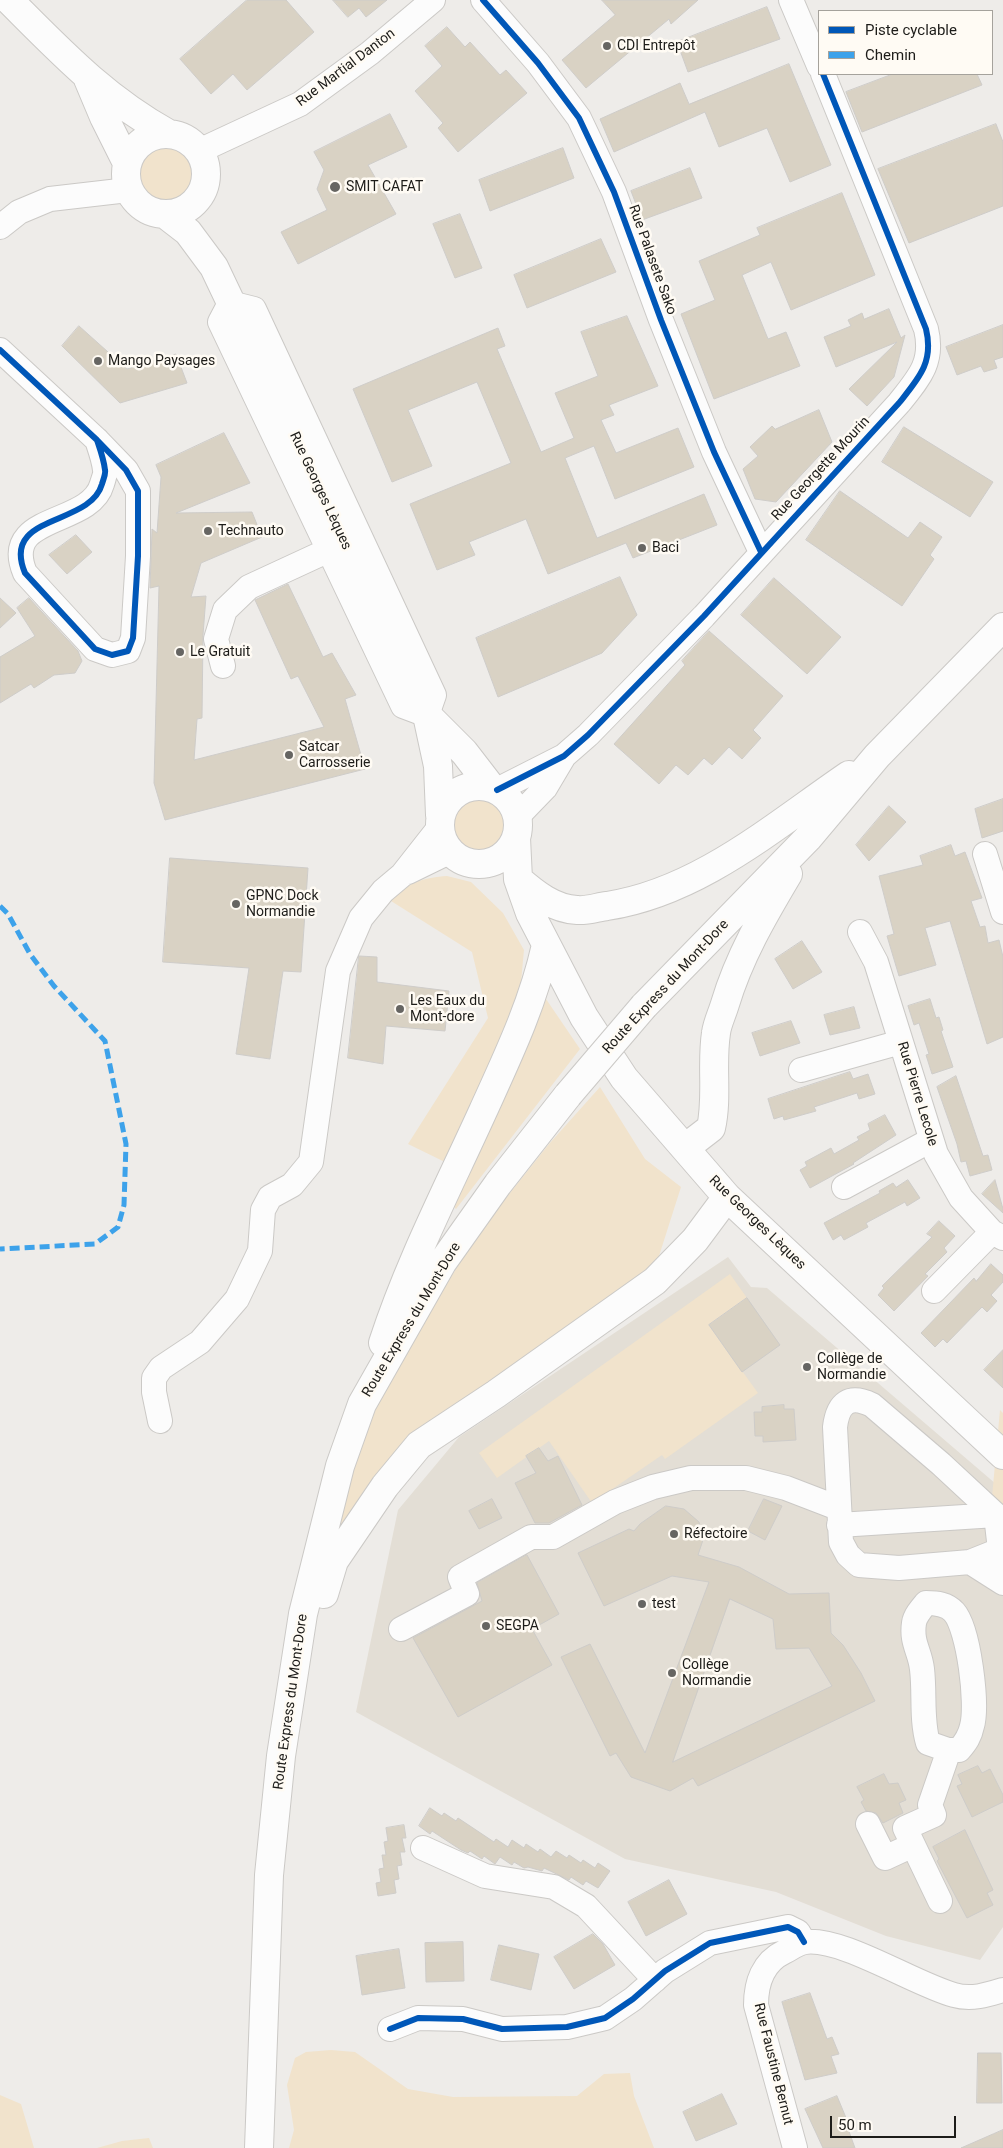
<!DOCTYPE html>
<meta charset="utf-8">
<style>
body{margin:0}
#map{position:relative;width:1003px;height:2148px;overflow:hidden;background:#eeece9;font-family:Roboto,sans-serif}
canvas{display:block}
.legend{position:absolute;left:818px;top:10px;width:175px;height:65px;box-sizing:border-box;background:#fffbf4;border:1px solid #a5a29c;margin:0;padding:6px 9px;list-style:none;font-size:15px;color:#1d1c19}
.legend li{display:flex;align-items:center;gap:10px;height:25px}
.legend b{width:25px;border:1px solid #a5a29c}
.scale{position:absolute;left:830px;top:2116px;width:126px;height:22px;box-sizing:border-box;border:2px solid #1d1c19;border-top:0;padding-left:6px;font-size:15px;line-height:18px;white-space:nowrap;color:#1d1c19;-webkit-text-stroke:4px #fffbf4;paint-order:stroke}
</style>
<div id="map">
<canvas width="1003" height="2148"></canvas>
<ul class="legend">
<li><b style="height:6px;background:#0057b8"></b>Piste cyclable</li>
<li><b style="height:6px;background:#3da2ea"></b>Chemin</li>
</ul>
<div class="scale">50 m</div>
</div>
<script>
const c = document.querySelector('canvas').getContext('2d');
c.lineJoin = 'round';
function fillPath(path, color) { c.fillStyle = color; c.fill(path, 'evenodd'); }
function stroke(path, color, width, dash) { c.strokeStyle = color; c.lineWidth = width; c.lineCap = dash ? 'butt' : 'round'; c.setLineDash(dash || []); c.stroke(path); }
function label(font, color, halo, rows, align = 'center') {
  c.font = font + ' Roboto,sans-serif'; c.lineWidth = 5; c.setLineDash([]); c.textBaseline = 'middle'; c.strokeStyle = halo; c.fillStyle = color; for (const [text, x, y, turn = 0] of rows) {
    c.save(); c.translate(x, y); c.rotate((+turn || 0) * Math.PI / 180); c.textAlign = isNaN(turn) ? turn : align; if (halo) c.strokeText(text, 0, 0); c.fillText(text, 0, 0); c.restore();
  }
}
fillPath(new Path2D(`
 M 728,1257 L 751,1287 L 767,1288 L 1003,1490 L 1003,1927 L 980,1960 L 886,1936 L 776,1892 L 625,1859 L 356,1712 L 398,1510 L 459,1437 Z`), '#e3ded5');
fillPath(new Path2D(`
 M136 174a28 28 0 1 1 56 0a28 28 0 1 1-56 0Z
 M453 826a27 27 0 1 1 54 0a27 27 0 1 1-54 0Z
 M 447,876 L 471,882 L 503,913 L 524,950 L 519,1003 L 449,1164 L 408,1144 L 488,1018 L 472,952 L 391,901 C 402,884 426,877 447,876 Z
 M 546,999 L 580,1049 L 456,1209 L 453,1206 L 484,1143 L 537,1004 Z
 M 600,1087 L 645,1159 L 681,1187 L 659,1256 L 631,1292 L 530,1355 L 329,1542 L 358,1443 L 414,1335 L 482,1228 L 549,1144 Z
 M 730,1274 L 747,1298 L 709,1325 L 758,1393 L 665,1459 L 662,1455 L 592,1503 L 549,1441 L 497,1478 L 479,1453 Z
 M 1000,1410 L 1003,1413 L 1003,1595 L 984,1584 Z
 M 331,2050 L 355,2052 L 408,2089 L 453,2097 L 577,2096 L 604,2074 L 630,2073 L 634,2096 L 654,2148 L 289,2148 L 294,2130 L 287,2085 L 295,2058 L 306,2052 Z
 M 0,2095 L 21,2104 L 34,2148 L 0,2148 Z
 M 149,2138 L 153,2148 L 97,2148 L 122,2141 Z`), '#f1e3cc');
const building = new Path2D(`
 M 247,0 L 286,0 L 314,32 L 247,90 L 233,74 L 211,94 L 180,59 Z
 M 333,0 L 387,0 L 366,17 L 359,8 L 348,17 Z
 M 602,0 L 698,0 L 671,24 L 669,19 L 586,88 L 562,60 L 615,15 Z
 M 767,7 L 780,39 L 688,72 L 677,42 Z
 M 447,27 L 465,47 L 470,42 L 500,75 L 506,70 L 527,93 L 458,152 L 438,128 L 443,123 L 415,91 L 442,66 L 425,46 Z
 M 789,64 L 831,165 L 790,182 L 767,128 L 719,147 L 705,112 L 614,152 L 600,119 L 680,83 L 689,104 Z
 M 893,74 L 977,74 L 982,85 L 862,132 L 846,92 Z
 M 390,114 L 407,147 L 368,165 L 396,214 L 298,264 L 281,232 L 327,210 L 317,189 L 324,170 L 314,152 Z
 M 996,124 L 1003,142 L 1003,206 L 909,243 L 878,169 Z
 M 563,148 L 574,178 L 490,211 L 479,180 Z
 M 690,168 L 702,198 L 642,220 L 631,191 Z
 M 842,193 L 875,275 L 791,310 L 771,262 L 742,275 L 768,339 L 786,332 L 800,366 L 714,399 L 681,314 L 715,300 L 699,261 L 760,235 L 757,228 Z
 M 460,214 L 482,268 L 455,278 L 433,224 Z
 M 601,239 L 616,272 L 527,308 L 514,275 Z
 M 889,309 L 901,338 L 905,335 L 894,377 L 867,406 L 849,389 L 897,342 L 836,367 L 824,337 L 851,326 L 848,320 L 862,313 L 864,319 Z
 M 627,316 L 658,386 L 609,405 L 614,415 L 601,420 L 616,453 L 678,428 L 694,467 L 615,499 L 594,446 L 565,458 L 597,538 L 704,494 L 717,525 L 633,558 L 626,543 L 548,574 L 526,519 L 469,542 L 475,555 L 437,570 L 410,504 L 511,463 L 477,382 L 408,410 L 432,466 L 392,482 L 353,389 L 498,328 L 505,346 L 497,349 L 541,452 L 574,438 L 555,393 L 598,376 L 581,332 Z
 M 1003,325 L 1003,357 L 994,360 L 997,368 L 984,372 L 981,366 L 957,375 L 946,347 Z
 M 79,326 L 127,369 L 176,354 L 187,383 L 120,403 L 62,346 Z
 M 819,410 L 832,442 L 776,502 L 755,499 L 743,469 L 758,456 L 750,447 L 772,426 L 775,429 Z
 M 904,427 L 993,482 L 970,517 L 882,462 Z
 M 224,433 L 250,483 L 176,513 L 252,512 L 262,537 L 201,563 L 191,597 L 206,596 L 203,635 L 202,718 L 197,719 L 194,760 L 324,727 L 298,676 L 291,679 L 255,600 L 288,584 L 323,657 L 332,653 L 356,695 L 345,699 L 365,769 L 165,820 L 154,783 L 159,586 L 150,588 L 152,529 L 157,533 L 161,477 L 156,465 Z
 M 840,491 L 908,538 L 920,522 L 942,537 L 930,555 L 934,559 L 902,606 L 806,540 Z
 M 76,535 L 92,552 L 67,574 L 49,555 Z
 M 620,577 L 637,615 L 602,653 L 498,697 L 476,638 Z
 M 774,578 L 841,637 L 807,674 L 741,615 Z
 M 0,598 L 16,613 L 0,628 Z
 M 29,598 L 78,651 L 82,661 L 75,673 L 54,675 L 34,688 L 31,684 L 0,703 L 0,657 L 35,636 L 17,608 Z
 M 709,631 L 783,696 L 753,730 L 761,738 L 742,759 L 729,747 L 712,765 L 704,758 L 688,775 L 676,765 L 659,784 L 614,744 L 685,665 L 682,661 Z
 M 1003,799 L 1003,831 L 982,838 L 975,809 Z
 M 889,806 L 906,822 L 869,861 L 856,845 Z
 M 951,845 L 955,856 L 965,852 L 982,898 L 971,901 L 980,927 L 985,926 L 988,943 L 999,940 L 1003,957 L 1003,1037 L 987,1044 L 950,921 L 925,928 L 936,965 L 899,976 L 887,936 L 894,934 L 879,876 L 923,865 L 920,856 Z
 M 170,858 L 308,868 L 301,972 L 283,971 L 270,1059 L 236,1054 L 249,968 L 163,962 Z
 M 802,941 L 822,972 L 793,989 L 775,959 Z
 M 359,956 L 377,957 L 377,982 L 449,991 L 445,1031 L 386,1026 L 383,1064 L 348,1058 Z
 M 930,999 L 936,1018 L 939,1017 L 943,1030 L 941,1031 L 953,1067 L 932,1074 L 926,1055 L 929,1054 L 919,1023 L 914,1025 L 908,1006 Z
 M 854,1007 L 860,1028 L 830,1035 L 824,1015 Z
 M 791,1021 L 800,1043 L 760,1056 L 752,1033 Z
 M 850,1072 L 853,1079 L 868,1074 L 875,1094 L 859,1099 L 857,1093 L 814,1107 L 816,1111 L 784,1120 L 783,1116 L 774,1119 L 768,1099 Z
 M 956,1076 L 983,1156 L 988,1155 L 992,1170 L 970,1176 L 966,1161 L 961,1162 L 957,1144 L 937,1087 Z
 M 885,1115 L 896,1135 L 853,1163 L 854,1164 L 810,1188 L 800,1170 L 807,1166 L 805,1162 L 831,1148 L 834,1154 L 859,1140 L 857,1137 L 870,1130 L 868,1124 Z
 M 908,1180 L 920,1198 L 907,1206 L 905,1202 L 866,1223 L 868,1227 L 844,1240 L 841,1235 L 833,1240 L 824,1223 L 880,1193 L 879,1191 L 893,1183 L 896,1187 Z
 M 995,1180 L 1003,1209 L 1003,1213 L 982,1194 Z
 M 939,1221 L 955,1236 L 944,1248 L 947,1252 L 925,1274 L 928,1276 L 894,1311 L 878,1295 L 884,1288 L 882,1286 L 932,1237 L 927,1234 Z
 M 991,1264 L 1003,1275 L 1003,1282 L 991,1295 L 997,1301 L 987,1312 L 982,1307 L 947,1343 L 943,1339 L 935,1347 L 921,1333 L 974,1278 L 976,1281 Z
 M 747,1298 L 780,1345 L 742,1372 L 709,1325 Z
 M 1003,1350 L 1003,1388 L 984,1370 Z
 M 784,1405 L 784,1409 L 794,1409 L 796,1440 L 763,1442 L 763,1436 L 755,1436 L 754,1412 L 762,1412 L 762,1407 Z
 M 539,1448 L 548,1461 L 558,1456 L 582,1505 L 549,1523 L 535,1523 L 515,1483 L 536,1473 L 526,1456 Z
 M 492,1499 L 502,1518 L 479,1529 L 469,1511 Z
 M 764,1499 L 782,1506 L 765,1540 L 748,1531 Z
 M 666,1506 L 684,1509 L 699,1522 L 703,1540 L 698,1555 L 739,1567 L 789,1594 L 829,1593 L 831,1633 L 843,1645 L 861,1673 L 875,1701 L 698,1786 L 693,1778 L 670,1791 L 631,1777 L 616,1753 L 610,1756 L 561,1657 L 590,1644 L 645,1753 L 709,1582 L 672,1576 L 604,1606 L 578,1553 L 629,1529 L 634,1531 L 640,1524 ZM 730,1599 L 773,1619 L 776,1649 L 809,1648 L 832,1686 L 673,1762 Z
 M 527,1555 L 559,1614 L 532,1629 L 552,1665 L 458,1717 L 413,1638 L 482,1601 L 477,1583 Z
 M 978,1766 L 982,1773 L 990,1769 L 1003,1795 L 1003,1802 L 972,1817 L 957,1786 L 962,1784 L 958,1775 Z
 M 884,1774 L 889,1784 L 898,1783 L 906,1800 L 899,1803 L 903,1813 L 883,1823 L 876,1813 L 866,1811 L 861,1802 L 864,1800 L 857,1787 Z
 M 430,1808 L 442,1816 L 444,1813 L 456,1821 L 458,1818 L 494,1842 L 496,1839 L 508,1847 L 512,1840 L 524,1848 L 526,1844 L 538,1852 L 540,1849 L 551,1857 L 556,1851 L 567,1858 L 569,1855 L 581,1863 L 583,1860 L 595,1868 L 598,1863 L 610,1871 L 598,1888 L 586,1881 L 583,1885 L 571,1877 L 569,1880 L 544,1868 L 542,1871 L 528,1867 L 524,1868 L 514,1862 L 512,1865 L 500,1857 L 495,1864 L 484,1856 L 482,1859 L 470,1851 L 468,1853 L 461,1850 L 432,1831 L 430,1834 L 419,1826 Z
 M 404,1825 L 406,1838 L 402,1838 L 405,1852 L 400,1852 L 402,1865 L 397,1866 L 399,1879 L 394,1880 L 396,1893 L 378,1896 L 376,1883 L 381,1882 L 379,1869 L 384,1868 L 382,1855 L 386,1855 L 384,1842 L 388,1841 L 386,1828 Z
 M 965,1830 L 993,1890 L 987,1893 L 993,1905 L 967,1918 L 937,1861 L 939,1859 L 933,1847 Z
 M 669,1880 L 687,1914 L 646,1936 L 628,1902 Z
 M 593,1934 L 603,1944 L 615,1965 L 574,1989 L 554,1957 Z
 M 463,1942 L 464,1981 L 426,1982 L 425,1943 Z
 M 499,1945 L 539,1954 L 531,1990 L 491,1980 Z
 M 399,1949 L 405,1988 L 362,1995 L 356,1956 Z
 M 810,1993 L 827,2039 L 832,2037 L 839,2054 L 831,2056 L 837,2073 L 805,2080 L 782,2002 Z
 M 978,2053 L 1001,2053 L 1002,2103 L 977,2103 Z
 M 722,2094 L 737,2124 L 696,2141 L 683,2112 Z
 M 837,2096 L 849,2125 L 847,2126 L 855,2148 L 823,2148 L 805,2109 Z
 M 1003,2130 L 1003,2148 L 961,2148 L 993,2134 Z`);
fillPath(building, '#d9d2c4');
stroke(building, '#ceccc9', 1);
const minor = new Path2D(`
 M 483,0 L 538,63 L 579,118 L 614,192 L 661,320 L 714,452 L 761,552
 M 791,0 L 819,66
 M 199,151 L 300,104 L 370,53 L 433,0
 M 0,227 L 19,212 L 50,199 L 128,190
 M 230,303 L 254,309 L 434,695 L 427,715 L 403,706 L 220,322 Z
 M 0,350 L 97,440 L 126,470 L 138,491 L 138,556 L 133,638 L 128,651 L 112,655 L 95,649 L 25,573 C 0,513 90,527 102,484 C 103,480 106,474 105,470 C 104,460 100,449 97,440
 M 223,666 L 216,639 L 225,610 L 249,587 L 329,550
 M 497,790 L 564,756 L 588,735 L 704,616 L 899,403 C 919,378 934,362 926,329 L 823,74
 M 517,817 L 545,788 L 564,756
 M 985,854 L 1003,912
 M 408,872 L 449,852
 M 860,932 L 876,962 L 936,1154 L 961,1198 L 992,1232 L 1003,1238
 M 801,1070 L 901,1042
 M 844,1187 L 931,1140
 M 934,1291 L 992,1232
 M 160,1421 L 154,1392 L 154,1378 L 161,1368 L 200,1342 L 237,1299 L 260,1251 L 263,1210 L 270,1197 L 292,1185 L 311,1162 L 338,971 L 361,918 L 383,891 L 402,875 L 439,828
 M 839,1525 L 996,1515
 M 1000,1550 L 970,1562 L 899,1568 L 859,1565 L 848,1555 L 841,1542 L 835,1427 C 838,1403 849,1394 872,1405 L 941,1464 L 996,1515 L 1000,1550 L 1003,1558
 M 970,1562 L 1003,1583
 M 926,1603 C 937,1603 947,1604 954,1612 C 969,1629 978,1705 972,1726 C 970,1736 966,1742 959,1750 L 948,1750 L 928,1743 C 921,1719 925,1694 922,1669 C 920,1651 911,1643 914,1623 C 915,1616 921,1609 926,1603 Z
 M 401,1629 L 467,1594 L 460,1577 L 531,1537 L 553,1537 L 615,1502 L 653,1487 L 691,1478 L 746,1478 L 786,1488 L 838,1508
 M 868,1824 L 885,1858 L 913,1845
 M 423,1848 L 485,1876 L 554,1887 L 586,1906 L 655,1980
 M 940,1901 L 905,1828 L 934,1815 L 930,1805 L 949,1750
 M 390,2029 L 418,2018 L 463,2019 L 502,2029 L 567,2027 L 605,2018 L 633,1999 L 665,1971 L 710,1943 L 788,1927 L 798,1932 L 804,1942
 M 795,2148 L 756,2005 C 756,1983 763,1962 784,1952 C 790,1949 798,1943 805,1942 C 842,1937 914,1984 954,1995 C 971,2000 987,1995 1003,1990`);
const major = new Path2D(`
 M 9,0 C 61,52 104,98 169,134
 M 88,79 L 104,117 L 127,163
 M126 174a40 40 0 1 1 80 0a40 40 0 1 1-80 0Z
 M 166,215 L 188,232 L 214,267 L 427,715 L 438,766 L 440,815
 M 427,715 L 464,752 L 491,787
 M440 825a39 39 0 1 1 78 0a39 39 0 1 1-78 0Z
 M 516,838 L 518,879 L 530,913 L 584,1017 L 624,1078 L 727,1197 L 1003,1455
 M 518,879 C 535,894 554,909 577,910 C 587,911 598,907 607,906 C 699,892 774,826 849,775
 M 644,1006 L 808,838 L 877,756 L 1003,627
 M 685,1148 L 711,1128 C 718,1097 711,1065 716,1033 C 717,1024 722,1014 725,1004 C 739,957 763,916 788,874
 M 383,1343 C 409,1263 448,1188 483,1111 C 508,1056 533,1004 546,945
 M 324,1594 L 334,1561 L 385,1486 L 419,1445 L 496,1394 L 655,1281 L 695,1240 L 727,1197
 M 259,2148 L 269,1875 L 281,1756 L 303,1614 L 340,1466 L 362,1404 L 442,1263 L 498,1184 L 568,1095`);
stroke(minor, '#cbc9c6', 26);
stroke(major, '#cbc9c6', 30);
stroke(minor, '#fcfcfc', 24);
stroke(major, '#fcfcfc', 28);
const majorBridge = new Path2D(`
 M 568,1095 L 644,1006`);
stroke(majorBridge, '#cbc9c6', 30, []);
stroke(majorBridge, '#fcfcfc', 28);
stroke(new Path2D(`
 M 0,906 L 8,914 L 30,954 L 54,986 L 105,1041 L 126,1144 L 124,1205 L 118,1227 L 95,1244 L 0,1249`), '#3da2ea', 5, [10, 5]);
stroke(new Path2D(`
 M 483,0 L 538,63 L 579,118 L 614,192 L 661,320 L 714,452 L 761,552
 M 0,350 L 97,440 L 126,470 L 138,491 L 138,556 L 133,638 L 128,651 L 112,655 L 95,649 L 25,573 C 0,513 90,527 102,484 C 103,480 106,474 105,470 C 104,460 100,449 97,440
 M 497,790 L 564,756 L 588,735 L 704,616 L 899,403 C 919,378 934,362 926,329 L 823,74
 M 390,2029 L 418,2018 L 463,2019 L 502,2029 L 567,2027 L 605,2018 L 633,1999 L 665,1971 L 710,1943 L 788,1927 L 798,1932 L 804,1942`), '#0057b8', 6);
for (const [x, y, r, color] of [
 [607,46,5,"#666562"],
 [335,187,6,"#666562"],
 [98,361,5,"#666562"],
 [208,531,5,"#666562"],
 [642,548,5,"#666562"],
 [180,652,5,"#666562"],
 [289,755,5,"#666562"],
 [236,904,5,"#666562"],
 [400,1009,5,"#666562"],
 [807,1367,5,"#666562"],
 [674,1534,5,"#666562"],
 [642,1604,5,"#666562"],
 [486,1626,5,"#666562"],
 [672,1673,5,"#666562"]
]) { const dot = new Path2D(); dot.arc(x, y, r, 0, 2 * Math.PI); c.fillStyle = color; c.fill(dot); stroke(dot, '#fffbf4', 2); }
label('14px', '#1d1c19', '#fffbf4', [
 ["CDI Entrepôt",617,46],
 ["SMIT CAFAT",346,187],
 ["Mango Paysages",108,361],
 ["Technauto",218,531],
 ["Baci",652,548],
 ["Le Gratuit",190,652],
 ["Satcar",299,747],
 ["Carrosserie",299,763],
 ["GPNC Dock",246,896],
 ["Normandie",246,912],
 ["Les Eaux du",410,1001],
 ["Mont-dore",410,1017],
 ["Collège de",817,1359],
 ["Normandie",817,1375],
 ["Réfectoire",684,1534],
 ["test",652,1604],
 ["SEGPA",496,1626],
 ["Collège",682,1665],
 ["Normandie",682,1681]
], 'left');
label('14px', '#1d1c19', '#fffbf4', [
 ["Rue Martial Danton",346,68,-37],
 ["Rue Palasete Sako",652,260,70],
 ["Rue Georgette Mourin",821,469,-47],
 ["Rue Georges Lèques",320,491,65],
 ["Route Express du Mont-Dore",666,987,-47],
 ["Rue Pierre Lecole",917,1094,73],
 ["Rue Georges Lèques",757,1223,44],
 ["Route Express du Mont-Dore",412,1320,-59],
 ["Route Express du Mont-Dore",291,1702,-82],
 ["Rue Faustine Bernut",773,2064,76]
]);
</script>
